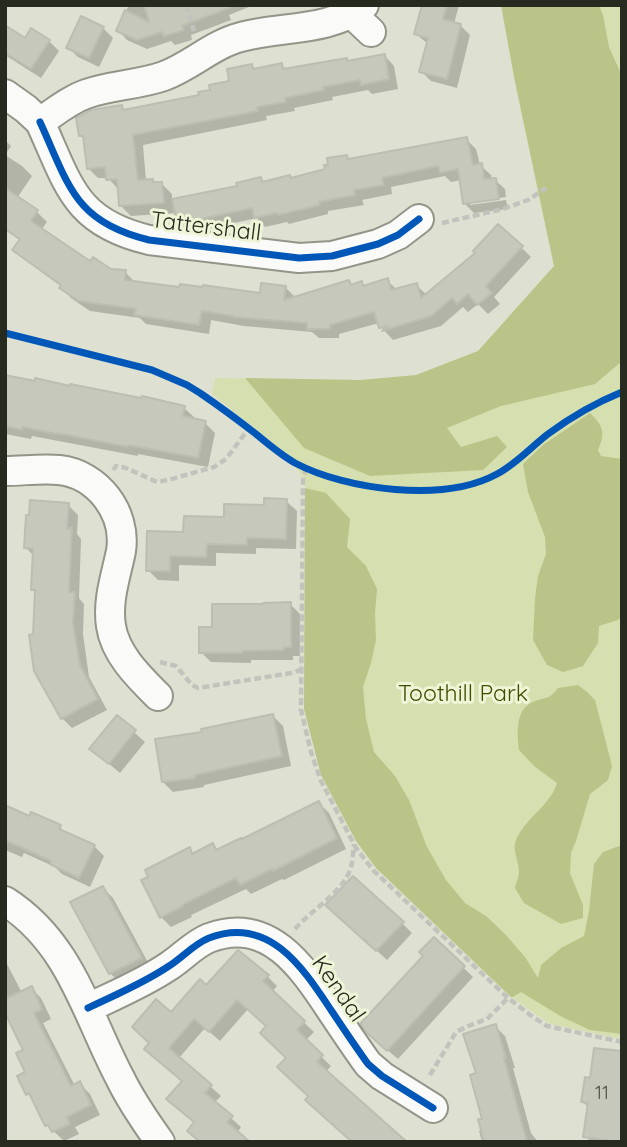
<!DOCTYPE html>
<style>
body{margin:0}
#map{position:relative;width:627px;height:1147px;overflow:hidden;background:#dee1d1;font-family:Quicksand,sans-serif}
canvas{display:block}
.frame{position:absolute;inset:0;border:7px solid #272a1f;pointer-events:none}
</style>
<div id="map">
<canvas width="627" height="1147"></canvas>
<div class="frame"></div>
</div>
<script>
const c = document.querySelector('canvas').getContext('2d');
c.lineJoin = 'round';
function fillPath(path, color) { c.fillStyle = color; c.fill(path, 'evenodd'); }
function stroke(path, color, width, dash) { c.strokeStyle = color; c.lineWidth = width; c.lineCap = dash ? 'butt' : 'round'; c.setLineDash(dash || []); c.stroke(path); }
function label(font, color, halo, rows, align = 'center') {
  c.font = font + ' Quicksand,sans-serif'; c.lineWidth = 6; c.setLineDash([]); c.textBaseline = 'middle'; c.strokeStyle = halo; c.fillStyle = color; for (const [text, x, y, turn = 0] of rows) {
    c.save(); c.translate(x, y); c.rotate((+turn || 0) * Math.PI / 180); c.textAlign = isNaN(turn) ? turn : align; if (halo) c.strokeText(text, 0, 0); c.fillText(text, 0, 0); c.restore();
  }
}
fillPath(new Path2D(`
 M 501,5 L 622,5 L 622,1039 L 550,1024 L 511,997 L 376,868 L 356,841 L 321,775 L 304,709 L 306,528 L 305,481 L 303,477 L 289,459 L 274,444 L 212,394 L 215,378 L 361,380 L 416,375 L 478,351 L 554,266 L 515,82 Z`), '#d6dfaf');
fillPath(new Path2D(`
 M 501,5 L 599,5 L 603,15 L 609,47 L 622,76 L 622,361 L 595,384 L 501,406 L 447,428 L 461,447 L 497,436 L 507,447 L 483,470 L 370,476 L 304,448 L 245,378 L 361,380 L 416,375 L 478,351 L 554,266 L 515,82 Z
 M 590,413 C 603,426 606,432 598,450 L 601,456 L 622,459 L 622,616 L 618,620 L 599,626 L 598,643 L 583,666 L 563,672 L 547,665 L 533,640 L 535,598 L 538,576 L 546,554 L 545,537 L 528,492 L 523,464 L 543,445 Z
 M 305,488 L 326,493 L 350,519 L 347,547 L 366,566 L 377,589 L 375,613 L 376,640 L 371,663 L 363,687 L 366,719 L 374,752 L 395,776 L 409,800 L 427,847 L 446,880 L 465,903 L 486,916 L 505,934 L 525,957 L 538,978 L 541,965 L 561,948 L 584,936 L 589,911 L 594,864 L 603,852 L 622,845 L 622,1034 L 590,1030 L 562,1017 L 521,992 L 513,997 L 511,997 L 376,868 L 356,841 L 321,775 L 304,709 Z
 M 578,685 L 587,692 L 595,700 L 612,766 L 608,780 L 590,794 L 576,841 L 571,853 L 570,873 L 583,905 L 583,918 L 561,924 L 524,903 L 515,888 C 516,883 519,877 519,872 C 519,862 512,850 516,840 C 525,818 551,805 557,783 L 534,766 L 519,750 C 517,732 515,708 535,701 C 547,697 550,699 558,688 Z`), '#bac488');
fillPath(new Path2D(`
 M 134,5 L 254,5 L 229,15 L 231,20 L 191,35 L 192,40 L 175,45 L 171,41 L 147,49 L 127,40 L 118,30 L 128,7 Z
 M 419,5 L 459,5 L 454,24 L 460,25 L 470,35 L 457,88 L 431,81 L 421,71 L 428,44 L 416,34 L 422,8 Z
 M 5,27 L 25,40 L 32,30 L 49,41 L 59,51 L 41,78 L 5,55 Z
 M 103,28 L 113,38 L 99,67 L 78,57 L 68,47 Z
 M 384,55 L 394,66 L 398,89 L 372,94 L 368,90 L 332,97 L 333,100 L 294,108 L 295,111 L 266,116 L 267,120 L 143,145 L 146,181 L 152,181 L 155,184 L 162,184 L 172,194 L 172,200 L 239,187 L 260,179 L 265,183 L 292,179 L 327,171 L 347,156 L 351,160 L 466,139 L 476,149 L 480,165 L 491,175 L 492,180 L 495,180 L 505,189 L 506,197 L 470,202 L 470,205 L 506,200 L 508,209 L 474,213 L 465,204 L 461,180 L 451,182 L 445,176 L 391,187 L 392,194 L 362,200 L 364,205 L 328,211 L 328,214 L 289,224 L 287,222 L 265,227 L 257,218 L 188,233 L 178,223 L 176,213 L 131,216 L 121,206 L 118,189 L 108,178 L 98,178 L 88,168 L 85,140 L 80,135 L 122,107 L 126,111 L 201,97 L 231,82 L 252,66 L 255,70 L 282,65 L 287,71 L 346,60 L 349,62 Z
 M 5,140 L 11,146 L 5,155 L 22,166 L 32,176 L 17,198 L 37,212 L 47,222 L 41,230 L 91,264 L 111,270 L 125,272 L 136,283 L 261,296 L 285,287 L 296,298 L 349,282 L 352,286 L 361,283 L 365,287 L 387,280 L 397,290 L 416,285 L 427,295 L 521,247 L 531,257 L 494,297 L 500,304 L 488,314 L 478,304 L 468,312 L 463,307 L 441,326 L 393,340 L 381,327 L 379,323 L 339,334 L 339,338 L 319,338 L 312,332 L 244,326 L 211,320 L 209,334 L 146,324 L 140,318 L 90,311 L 71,298 L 61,288 L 62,287 L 24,259 L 14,250 L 21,241 L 5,230 Z
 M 5,377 L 184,408 L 195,418 L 194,420 L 205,423 L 215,433 L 208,467 L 138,454 L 138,456 L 32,436 L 31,439 L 5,434 Z
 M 286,501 L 297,511 L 296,549 L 256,548 L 256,554 L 216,553 L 216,566 L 179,565 L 179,581 L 158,580 L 148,570 L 185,534 Z
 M 68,505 L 78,515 L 77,534 L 81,539 L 79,598 L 84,604 L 83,634 L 89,677 L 107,710 L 72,728 L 62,718 L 36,670 L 34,636 L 36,593 L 32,589 L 34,556 L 26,548 Z
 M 290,604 L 300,614 L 300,656 L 293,656 L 293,660 L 251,660 L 251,663 L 211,662 L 201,652 L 214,629 Z
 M 273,716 L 283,726 L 291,766 L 204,785 L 204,787 L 173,792 L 163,782 L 204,734 Z
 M 117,717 L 145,742 L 120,773 L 102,758 Z
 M 319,803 L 329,813 L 346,849 L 284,880 L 282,879 L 251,894 L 246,889 L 191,915 L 192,917 L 171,927 L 161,917 L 189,850 L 194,855 L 213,845 L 218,851 Z
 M 5,807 L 30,818 L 60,827 L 67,834 L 94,846 L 104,856 L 90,887 L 62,874 L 55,867 L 24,853 L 22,857 L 5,850 Z
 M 103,888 L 113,898 L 151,968 L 120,983 L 110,973 Z
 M 338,915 L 403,924 L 412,933 L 387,960 Z
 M 434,939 L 473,977 L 398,1059 L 378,1042 Z
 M 5,960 L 22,993 L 31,988 L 41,998 L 51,1019 L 43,1023 L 75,1086 L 80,1084 L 90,1094 L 100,1115 L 75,1127 L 79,1134 L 64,1141 L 47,1125 L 35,1101 L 28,1094 L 25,1051 L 5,1009 Z
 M 267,976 L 277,986 L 272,992 L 314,1032 L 305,1041 L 331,1066 L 326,1072 L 403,1141 L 405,1139 L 408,1142 L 354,1142 L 310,1096 L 268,1027 L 248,1009 L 220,1041 L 205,1028 L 179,1058 L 221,1096 L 214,1103 L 241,1127 L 237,1133 L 195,1123 L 178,1109 L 183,1082 L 156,1059 L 172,1015 L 206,987 Z
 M 495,1026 L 505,1036 L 515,1068 L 513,1068 L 531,1133 L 538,1142 L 482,1142 L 479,1131 L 483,1130 L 484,1120 L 478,1074 Z
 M 586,1079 L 622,1142 L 591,1142 L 585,1136 L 589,1108 L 583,1102 Z`), '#0003');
const building = new Path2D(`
 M 144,5 L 231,5 L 231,7 L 182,26 L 184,30 L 164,36 L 162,32 L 137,40 L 116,31 L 125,10 L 149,22 Z
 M 422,5 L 447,5 L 443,19 L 461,24 L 447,79 L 419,72 L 428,38 L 414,34 Z
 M 81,16 L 104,27 L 89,58 L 66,48 Z
 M 5,25 L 25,38 L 31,28 L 50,40 L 31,69 L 5,53 Z
 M 385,54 L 389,79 L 361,85 L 360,80 L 323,87 L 324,90 L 285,98 L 286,102 L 257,107 L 258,111 L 133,135 L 138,180 L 153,179 L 153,182 L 162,182 L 164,203 L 119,206 L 117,179 L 106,180 L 105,167 L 87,169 L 83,136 L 79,136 L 76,118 L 91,110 L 122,105 L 123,110 L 199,95 L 198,92 L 210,90 L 209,85 L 229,81 L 227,69 L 252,64 L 253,69 L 282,63 L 283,69 L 347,58 L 347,61 Z
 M 467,137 L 473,165 L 482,163 L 484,179 L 496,178 L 499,199 L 463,204 L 458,169 L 440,173 L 438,166 L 382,178 L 384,185 L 354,190 L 355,195 L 319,202 L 320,205 L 278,215 L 277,213 L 254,218 L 252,208 L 177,224 L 172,199 L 237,186 L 236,183 L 261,177 L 262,182 L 290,175 L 291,178 L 325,169 L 324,165 L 328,165 L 327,158 L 347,155 L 348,159 Z
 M 5,188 L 38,210 L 31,221 L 90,261 L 93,257 L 111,269 L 126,270 L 125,280 L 179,287 L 180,284 L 202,287 L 203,285 L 260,293 L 261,283 L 286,286 L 284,300 L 349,280 L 351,285 L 362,281 L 363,286 L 388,278 L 391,290 L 417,283 L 421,298 L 475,253 L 473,251 L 498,224 L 523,246 L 486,286 L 492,293 L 477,305 L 468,294 L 457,304 L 452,298 L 431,316 L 382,331 L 388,326 L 379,328 L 374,312 L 330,325 L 330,329 L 307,329 L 307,323 L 233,317 L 233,316 L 202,311 L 199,325 L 134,315 L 136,309 L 79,301 L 59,288 L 61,285 L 12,250 L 20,239 L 5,229 Z
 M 5,375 L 35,381 L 35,378 L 70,386 L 70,384 L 141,398 L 142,396 L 185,406 L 183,416 L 206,421 L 198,458 L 128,445 L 128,447 L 57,433 L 57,434 L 22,427 L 22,430 L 5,426 Z
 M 264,498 L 287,499 L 286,539 L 247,538 L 247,545 L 207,544 L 206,557 L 170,556 L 170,571 L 146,571 L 147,531 L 183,532 L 184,516 L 224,517 L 224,504 L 264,505 Z
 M 30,500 L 69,503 L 67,529 L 72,527 L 69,592 L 75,592 L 73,623 L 80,665 L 98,699 L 61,719 L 34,671 L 29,635 L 33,634 L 35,590 L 31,590 L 33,549 L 24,548 L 26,515 L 29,515 Z
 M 291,602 L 291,647 L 284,647 L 284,650 L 242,651 L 242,653 L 199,653 L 199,627 L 212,627 L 212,604 L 263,604 L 263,603 Z
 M 273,714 L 282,756 L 195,775 L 195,778 L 162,782 L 155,739 L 202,732 L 201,729 Z
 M 117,715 L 136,730 L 109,764 L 89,749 Z
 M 319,801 L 337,838 L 273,871 L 272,869 L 240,885 L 236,878 L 182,905 L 183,906 L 160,918 L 141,880 L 148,877 L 145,870 L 190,847 L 192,854 L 213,843 L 216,850 L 241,838 L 242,839 Z
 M 5,805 L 29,816 L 31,812 L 61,825 L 59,829 L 95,845 L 79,878 L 50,864 L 51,861 L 5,840 Z
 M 353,876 L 404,922 L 376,951 L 325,905 Z
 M 103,886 L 142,958 L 109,974 L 70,902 Z
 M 434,937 L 465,966 L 387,1051 L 366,1032 L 360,1024 L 423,956 L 419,952 Z
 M 238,950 L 269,975 L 263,981 L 305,1021 L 297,1030 L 323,1055 L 317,1062 L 407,1142 L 352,1142 L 305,1100 L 308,1096 L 277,1067 L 286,1058 L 260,1033 L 266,1026 L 237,1000 L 209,1032 L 194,1019 L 169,1048 L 212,1085 L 205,1093 L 233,1116 L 227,1122 L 250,1142 L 200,1142 L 187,1131 L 194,1122 L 166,1099 L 182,1081 L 144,1049 L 149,1043 L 132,1027 L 156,999 L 171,1012 L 200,979 L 206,985 Z
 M 32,986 L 42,1009 L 34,1013 L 71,1086 L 80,1081 L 91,1105 L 67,1117 L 70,1124 L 52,1132 L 48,1125 L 45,1126 L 29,1093 L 26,1095 L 17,1076 L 25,1072 L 16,1053 L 23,1050 L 5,1013 L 5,999 Z
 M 496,1024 L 506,1058 L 504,1058 L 527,1142 L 484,1142 L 478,1119 L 482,1119 L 470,1075 L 476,1073 L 463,1034 Z
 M 594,1048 L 622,1051 L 622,1142 L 583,1137 L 588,1103 L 581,1102 L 585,1077 L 590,1078 Z`);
fillPath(building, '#c5c8bb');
stroke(building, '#bcbeb2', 2);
const street = new Path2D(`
 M 352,14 L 371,32
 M 5,94 L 26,109 L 40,122 C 55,112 69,100 86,94 C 111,85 139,85 164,76 C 191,66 213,44 241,37 C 281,26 329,32 364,5
 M 40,122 C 69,185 74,222 149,240 L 299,258 L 332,256 L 378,244 L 398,235 L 419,219
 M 5,471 C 23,471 42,468 59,470 C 98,474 127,513 121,551 C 116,576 107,600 111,626 C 115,654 139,677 158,696
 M 5,901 C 71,943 86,1014 120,1078 C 131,1101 145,1121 160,1142
 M 88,1008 C 115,995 144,983 169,966 C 183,957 194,944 209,938 C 269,915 303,968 331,1010 C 343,1028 355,1046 368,1064 L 382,1076 L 433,1108`);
stroke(street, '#939589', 32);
stroke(new Path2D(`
 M 186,5 L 194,31
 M 442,223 L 503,209 L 528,200 L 546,188
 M 307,468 L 303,477 L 301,710 L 311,752 L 321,781 L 356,848 L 374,871 L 508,998 L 533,1017 L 547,1026 L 622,1042
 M 113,470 L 116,466 L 126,468 L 157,482 L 168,480 L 214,467 L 226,459 L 249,428
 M 160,662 L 176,666 L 192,685 L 198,688 L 291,673 L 301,670
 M 295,929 C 311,910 344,892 351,867 C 353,860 353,851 354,844
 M 430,1075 L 456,1032 L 468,1026 L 487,1019 L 508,998`), '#c2c3bd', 4.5, [7, 3.5]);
stroke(street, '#fafaf8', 28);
stroke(new Path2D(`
 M 40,122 C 69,185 74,222 149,240 L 299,258 L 332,256 L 378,244 L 398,235 L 419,219
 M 5,333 L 152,370 L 187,385 L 200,393 C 219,406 238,420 256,434 C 268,444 281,455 295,463 C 346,490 444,503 497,474 C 516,464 531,447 548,434 C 571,417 595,403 622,392
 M 88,1008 C 115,995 144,983 169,966 C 183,957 194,944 209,938 C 269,915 303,968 331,1010 C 343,1028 355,1046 368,1064 L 382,1076 L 433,1108`), '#0057b8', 7);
label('19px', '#505348', null, [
 ["11",602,1093]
]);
label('23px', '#272a1f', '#eef5d7', [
 ["Tattershall",206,227,7],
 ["Kendal",338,989,55]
]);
label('23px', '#434d00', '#eef5d7', [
 ["Toothill Park",463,694]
]);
</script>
